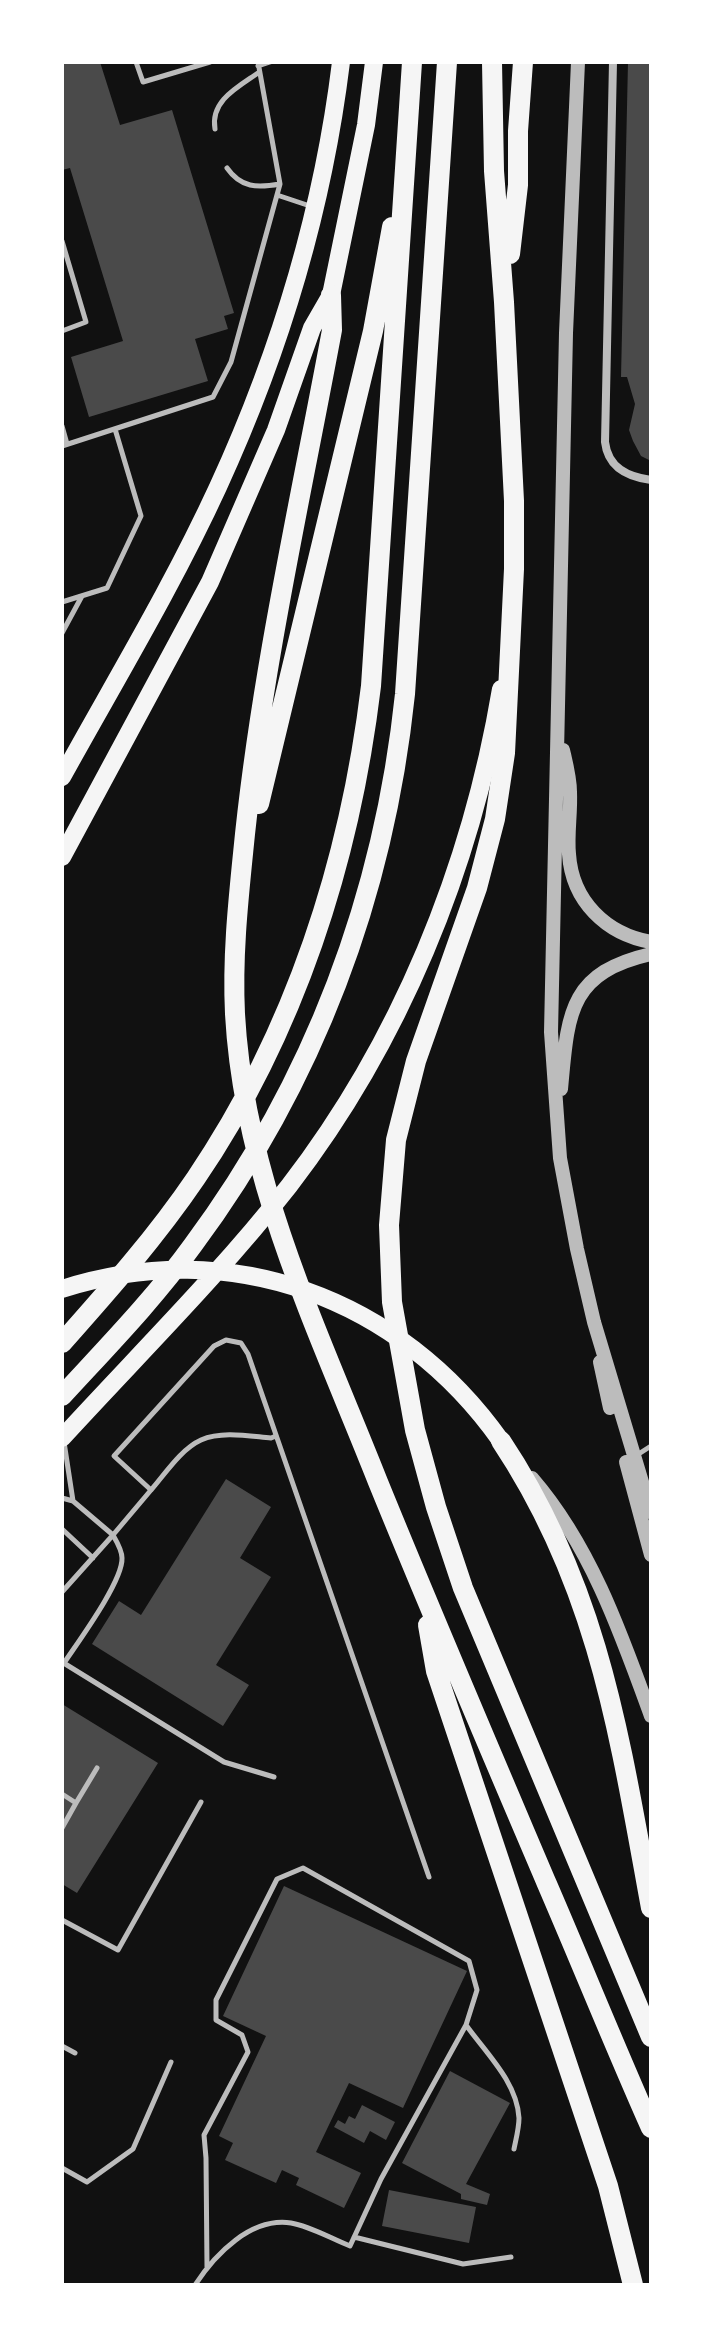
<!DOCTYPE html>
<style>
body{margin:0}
#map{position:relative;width:713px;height:2347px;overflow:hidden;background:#111;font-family:"Libre Baskerville",serif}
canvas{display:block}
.frame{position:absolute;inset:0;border:64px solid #fff;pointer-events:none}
</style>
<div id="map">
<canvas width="713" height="2347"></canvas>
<div class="frame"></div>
</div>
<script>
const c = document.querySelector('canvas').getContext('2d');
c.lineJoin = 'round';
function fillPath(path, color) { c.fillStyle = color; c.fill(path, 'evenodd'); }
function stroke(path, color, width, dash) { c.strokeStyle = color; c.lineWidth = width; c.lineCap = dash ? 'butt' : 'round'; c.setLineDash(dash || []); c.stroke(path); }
fillPath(new Path2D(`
 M 62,62 L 100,62 L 120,125 L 172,110 L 234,313 L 224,316 L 228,329 L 195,339 L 208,381 L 89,417 L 71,357 L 123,341 L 70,168 L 62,170 Z
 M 628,62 L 651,62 L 651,461 L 641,456 L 633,441 L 629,430 L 635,404 L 627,377 L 621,377 Z
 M 226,1479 L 271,1507 L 240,1558 L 271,1577 L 216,1665 L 249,1685 L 223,1726 L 92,1644 L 119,1601 L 141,1615 Z
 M 62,1704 L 158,1763 L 77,1893 L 62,1884 Z
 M 284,1886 L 467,1971 L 403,2108 L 349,2083 L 316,2152 L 361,2173 L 344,2208 L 296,2185 L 299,2178 L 282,2170 L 276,2183 L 225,2160 L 233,2143 L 219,2136 L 266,2036 L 223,2016 Z
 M 450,2071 L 510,2103 L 466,2184 L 490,2194 L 487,2205 L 461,2199 L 461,2194 L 402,2163 Z
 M 362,2105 L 395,2122 L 386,2140 L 370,2131 L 364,2143 L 334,2127 L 338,2120 L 345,2124 L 349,2116 L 355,2119 Z
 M 389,2190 L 476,2207 L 469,2243 L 382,2226 Z`), '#4a4a4a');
stroke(new Path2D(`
 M 136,62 L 143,82 L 210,62
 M 258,66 L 270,62
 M 215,129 C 210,101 238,87 258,73
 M 227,168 C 241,188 257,188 280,184
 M 277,195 L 310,206
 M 62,241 L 86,322 L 62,331
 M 62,426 L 67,444
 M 62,446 L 213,397 L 231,362 L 280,184 L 258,62
 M 62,602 L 107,588 L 141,516 L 115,429
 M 62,633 L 82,596
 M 637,1455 L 651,1446
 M 151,1490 C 165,1474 181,1449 201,1440 C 222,1431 248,1436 271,1438 L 276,1436
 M 62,1498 L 73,1501 L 64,1442
 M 73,1501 L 113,1535 L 151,1490 L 114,1456 L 214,1346 L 226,1340 L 241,1343 L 248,1354 L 429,1877
 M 62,1529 L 93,1558
 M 62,1592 L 113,1535 C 117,1542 122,1550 122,1558 C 123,1581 78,1642 64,1663
 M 62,1662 L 224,1762 L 274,1777
 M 62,1794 L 76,1803 L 97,1768
 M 62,1828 L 76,1803
 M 62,1920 L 118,1950 L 201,1802
 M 62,2046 L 75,2053
 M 62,2168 L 87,2182 L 133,2149 L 171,2062
 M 354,2237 L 463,2264 L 511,2257
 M 207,2267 L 206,2158 L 204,2135 L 248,2052 L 242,2035 L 216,2020 L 216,2000 L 277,1879 L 303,1868 L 469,1961 L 477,1990 L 466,2025
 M 195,2285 C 215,2254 251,2217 291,2223 C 310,2226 332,2239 350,2246 L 381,2179 L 466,2025 C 486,2053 517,2082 519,2118 C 519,2128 516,2139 514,2149`), '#bcbcbc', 5);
stroke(new Path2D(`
 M 613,62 L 605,442 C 608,468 628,477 651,480`), '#bcbcbc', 8);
stroke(new Path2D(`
 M 578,62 L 566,333 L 551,1032 L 560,1158 L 577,1249 L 594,1322 L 651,1512
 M 563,750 C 566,763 570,778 570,792 C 571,813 567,834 569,854 C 572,901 606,934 651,942
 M 561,1089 C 568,1014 568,973 651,954
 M 600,1362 L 610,1408
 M 626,1462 L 651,1555
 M 532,1478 C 590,1545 621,1633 651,1716`), '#bcbcbc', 14);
stroke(new Path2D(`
 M 62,777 C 115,681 172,587 218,487 C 280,352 323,209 341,62`), '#f5f5f5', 18);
stroke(new Path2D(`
 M 62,857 L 210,582 L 276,430 L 312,328 L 331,295 L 366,125 L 374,62
 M 62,1289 C 231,1235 400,1298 501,1441
 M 62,1438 C 138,1355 219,1275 289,1186 C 400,1042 471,868 501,689`), '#f5f5f5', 18);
stroke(new Path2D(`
 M 492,62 L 494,171 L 504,302 L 514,501 L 514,569 L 505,753 L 495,819 L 477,888 L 416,1061 L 396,1140 L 389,1225 L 392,1302 L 415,1430 L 436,1507 L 463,1588 L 651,2037
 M 510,254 L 518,185 L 518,131 L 523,62
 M 331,295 L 332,330 C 301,497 263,665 245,834 C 239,894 232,953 235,1014 C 244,1180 318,1330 378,1482 C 433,1617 490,1750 547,1884 C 582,1965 615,2047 651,2128
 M 259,804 L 373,331 L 392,227
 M 62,1343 C 109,1290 156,1237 196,1178 C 295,1032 350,861 371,686 L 412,62
 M 62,1396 C 107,1347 154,1299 193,1245 C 314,1082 384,895 405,694 L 447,62
 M 501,1441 C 599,1588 620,1739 651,1908
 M 428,1625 L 436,1671 L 608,2186 L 633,2285`), '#f5f5f5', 20);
</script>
